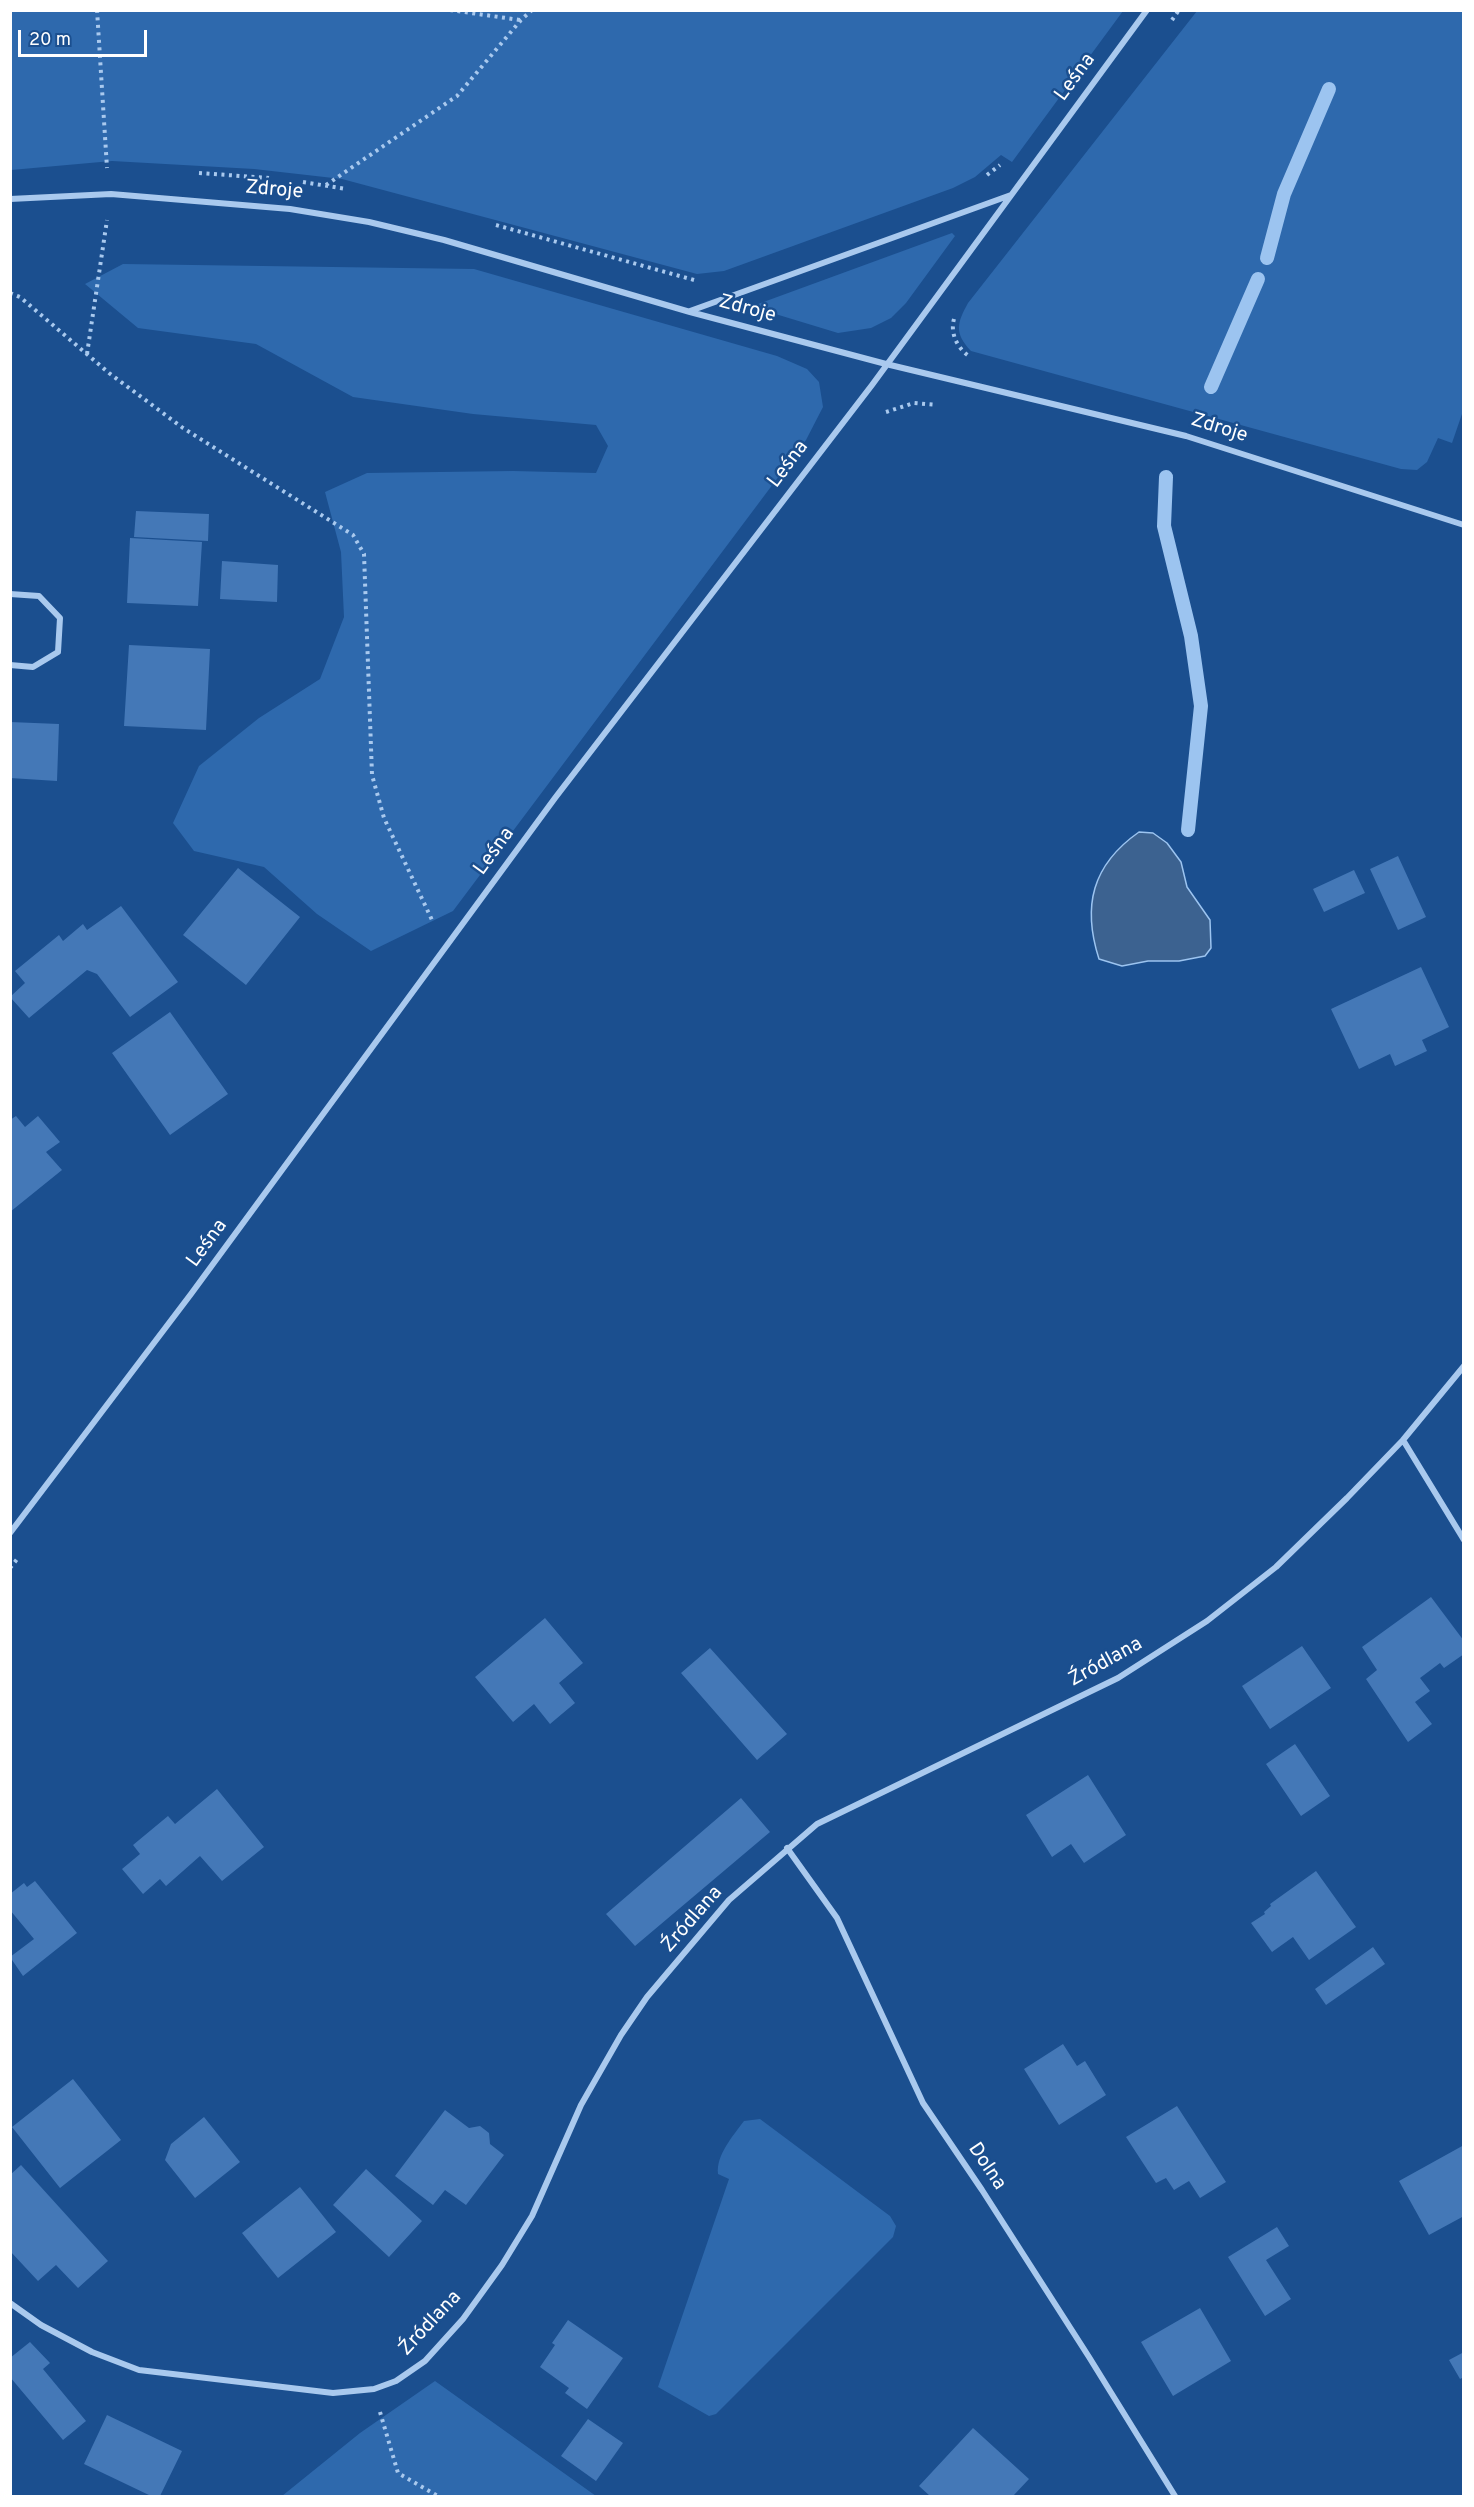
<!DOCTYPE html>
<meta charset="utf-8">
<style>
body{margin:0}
#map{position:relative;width:1474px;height:2507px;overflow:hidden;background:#1b4f8f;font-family:Overpass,sans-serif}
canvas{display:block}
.frame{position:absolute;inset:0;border:12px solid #fff;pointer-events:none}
.scale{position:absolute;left:18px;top:30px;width:129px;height:27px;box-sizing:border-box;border:3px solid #fff;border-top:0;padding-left:8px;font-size:18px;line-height:21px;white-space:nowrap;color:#fff;-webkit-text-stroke:4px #1b4f8f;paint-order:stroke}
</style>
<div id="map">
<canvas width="1474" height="2507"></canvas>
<div class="frame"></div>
<div class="scale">20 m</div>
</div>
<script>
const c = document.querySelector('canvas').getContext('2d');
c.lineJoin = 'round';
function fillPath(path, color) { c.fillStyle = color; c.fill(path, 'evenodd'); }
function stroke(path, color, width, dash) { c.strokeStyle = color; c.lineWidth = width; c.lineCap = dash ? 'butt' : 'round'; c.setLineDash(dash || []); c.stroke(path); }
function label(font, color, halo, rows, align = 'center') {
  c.font = font + ' Overpass,sans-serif'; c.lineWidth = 5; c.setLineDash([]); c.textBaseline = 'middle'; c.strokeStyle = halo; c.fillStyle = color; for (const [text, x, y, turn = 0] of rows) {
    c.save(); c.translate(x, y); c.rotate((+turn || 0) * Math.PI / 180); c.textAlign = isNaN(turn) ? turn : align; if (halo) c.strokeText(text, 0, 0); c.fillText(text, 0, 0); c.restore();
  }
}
fillPath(new Path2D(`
 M 11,10 L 1123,10 L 1123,11 L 1012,162 L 1001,155 L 975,177 L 953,188 L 724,271 L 697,274 L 342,179 L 254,169 L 112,161 L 11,170 Z
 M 1197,11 L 1463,11 L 1463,411 L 1452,443 L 1438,438 L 1427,462 L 1417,470 L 1401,469 L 971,351 C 954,333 957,323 968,303 Z
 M 952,233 L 955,236 L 906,303 L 891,318 L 871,328 L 838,333 L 759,309 L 758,304 Z
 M 123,264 L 474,269 L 777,356 L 807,369 L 819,382 L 823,407 L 806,440 L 453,911 L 371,951 L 317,914 L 264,867 L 194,851 L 173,823 L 199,766 L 259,718 L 320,679 L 344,617 L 341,552 L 325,492 L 367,473 L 513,471 L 596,473 L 608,446 L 596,425 L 473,414 L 353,397 L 256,344 L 138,328 L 85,284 Z
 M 760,2119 L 890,2216 L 896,2226 L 893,2237 L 716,2414 L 709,2416 L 658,2387 L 729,2179 L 718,2174 C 716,2155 733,2136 744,2121 Z
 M 435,2381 L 596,2496 L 282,2496 L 360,2433 Z`), '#2e69ad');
const water = new Path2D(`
 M 1139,832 L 1153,833 L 1167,843 L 1181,862 L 1187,887 L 1210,920 L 1211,948 L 1205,956 L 1179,961 L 1148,961 L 1122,966 L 1099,959 C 1082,906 1092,865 1139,832 Z`);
fillPath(water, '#3c6290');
stroke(water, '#9cc4f0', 1.5);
stroke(new Path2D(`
 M 1267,258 L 1284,194 L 1329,89
 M 1211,387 L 1258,279
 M 1166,477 L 1164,526 L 1191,636 L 1201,706 L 1188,830`), '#9cc4f0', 14);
fillPath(new Path2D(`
 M 136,511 L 209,514 L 208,541 L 134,537 Z
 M 130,538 L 202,542 L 198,606 L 127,603 Z
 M 222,561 L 278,565 L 277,602 L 220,599 Z
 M 129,645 L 210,649 L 206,730 L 124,726 Z
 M 10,722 L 59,724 L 57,781 L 10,778 Z
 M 1398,856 L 1426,917 L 1398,930 L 1370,869 Z
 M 238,868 L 300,917 L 246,985 L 183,935 Z
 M 1354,870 L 1365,893 L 1324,912 L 1313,889 Z
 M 121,906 L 178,982 L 130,1017 L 97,974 L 87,970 L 29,1018 L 10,997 L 25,983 L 15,971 L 59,935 L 63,941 L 83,924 L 87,930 Z
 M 1421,967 L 1449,1027 L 1422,1040 L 1427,1051 L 1395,1066 L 1390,1054 L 1359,1069 L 1331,1009 Z
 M 170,1012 L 228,1094 L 170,1135 L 112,1053 Z
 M 16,1116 L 25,1127 L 38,1116 L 60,1142 L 46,1152 L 62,1170 L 10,1212 L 10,1120 Z
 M 1431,1597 L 1464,1641 L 1464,1654 L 1444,1668 L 1440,1663 L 1420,1678 L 1430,1691 L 1415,1702 L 1432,1724 L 1408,1742 L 1366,1679 L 1377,1670 L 1362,1647 Z
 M 545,1618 L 583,1663 L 559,1683 L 575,1703 L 550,1724 L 534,1704 L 513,1722 L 475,1677 Z
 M 1302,1646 L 1331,1688 L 1270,1729 L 1242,1686 Z
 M 710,1648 L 787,1734 L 757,1760 L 681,1673 Z
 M 1295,1744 L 1330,1796 L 1301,1816 L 1266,1764 Z
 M 1088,1775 L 1126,1835 L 1084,1863 L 1071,1844 L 1052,1857 L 1026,1815 Z
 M 217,1789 L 264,1847 L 222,1881 L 200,1856 L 166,1886 L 160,1879 L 143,1894 L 122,1869 L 140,1854 L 133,1845 L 168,1816 L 175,1824 Z
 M 741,1798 L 770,1832 L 635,1946 L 606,1914 Z
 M 1316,1871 L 1356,1927 L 1309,1960 L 1293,1937 L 1272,1952 L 1251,1923 L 1265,1914 L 1264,1912 L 1271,1906 L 1270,1904 Z
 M 35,1881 L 77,1933 L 23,1976 L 10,1957 L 34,1939 L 10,1910 L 10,1894 L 24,1883 L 27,1887 Z
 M 1373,1947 L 1385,1964 L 1326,2005 L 1315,1989 Z
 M 1063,2044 L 1077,2066 L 1085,2061 L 1106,2095 L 1059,2125 L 1024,2069 Z
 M 73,2079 L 121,2140 L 60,2188 L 12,2127 Z
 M 1177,2106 L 1226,2182 L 1200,2198 L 1189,2181 L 1174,2190 L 1166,2178 L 1156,2183 L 1126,2137 Z
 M 445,2110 L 469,2128 L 480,2126 L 489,2133 L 490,2144 L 504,2155 L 466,2205 L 445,2190 L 433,2205 L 395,2176 Z
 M 204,2117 L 240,2162 L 195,2198 L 165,2160 L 171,2144 Z
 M 1464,2145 L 1464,2216 L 1429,2235 L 1399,2181 Z
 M 21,2165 L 108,2261 L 78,2288 L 56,2265 L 38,2281 L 10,2251 L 10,2175 Z
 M 366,2169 L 422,2221 L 389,2257 L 333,2205 Z
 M 300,2187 L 336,2232 L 278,2278 L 242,2233 Z
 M 1277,2227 L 1289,2246 L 1266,2260 L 1291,2299 L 1265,2316 L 1228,2257 Z
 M 1200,2308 L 1231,2361 L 1173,2396 L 1141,2342 Z
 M 568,2320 L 623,2358 L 587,2409 L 565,2393 L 569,2388 L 540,2367 L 555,2345 L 552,2343 Z
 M 30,2342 L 50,2363 L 43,2369 L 86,2421 L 63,2440 L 10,2377 L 10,2358 Z
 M 1464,2352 L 1464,2377 L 1460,2379 L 1449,2360 Z
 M 107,2415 L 182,2451 L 160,2496 L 151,2496 L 84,2464 Z
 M 588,2419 L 623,2443 L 596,2481 L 561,2456 Z
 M 973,2428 L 1029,2479 L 1013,2496 L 930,2496 L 919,2486 Z`), '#4478b7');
stroke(new Path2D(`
 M 97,10 L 107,168
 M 450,10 L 520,20
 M 1172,20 L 1179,10
 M 199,173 L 269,178
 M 987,175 L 1000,165
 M 303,182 L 346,189
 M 326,185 L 457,96 L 521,20 L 532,10
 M 496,225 L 694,280
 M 10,293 L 20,297 L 109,373 L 183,428 L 353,535 L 364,554 L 372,775 L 384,818 L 432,920
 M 954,319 C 950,333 957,348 969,356
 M 87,354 L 107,220
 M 886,412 L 914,403 L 937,405
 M 10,1568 L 18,1558
 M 380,2412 L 398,2473 L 438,2496`), '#a9c9ee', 4, [3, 4.5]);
stroke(new Path2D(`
 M 10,199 L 111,194 L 290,209 L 369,222 L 444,240 L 690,312 L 886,364 L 1186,436 L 1464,525
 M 690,311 L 1011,195
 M 10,594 L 39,596 L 60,618 L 58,652 L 33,667 L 10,665
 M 1403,1440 L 1464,1540
 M 10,1533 L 191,1294 L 555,798 L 872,385 L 1147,10
 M 787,1848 L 837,1918 L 923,2103 L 982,2190 L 1089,2357 L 1175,2496
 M 10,2303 L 41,2325 L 92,2352 L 139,2370 L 333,2393 L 374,2389 L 396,2381 L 425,2361 L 463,2319 L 502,2265 L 532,2216 L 581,2105 L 621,2035 L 647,1997 L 729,1900 L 817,1824 L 1118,1678 L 1207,1621 L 1276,1567 L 1347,1498 L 1403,1440 L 1464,1366`), '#a9c9ee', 6);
label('20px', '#fff', '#1b4f8f', [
 ["Leśna",1076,78,-54],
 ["Zdroje",274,191,5],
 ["Zdroje",747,310,15],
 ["Zdroje",1219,429,17],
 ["Leśna",789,465,-53],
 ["Leśna",495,852,-54],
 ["Leśna",208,1244,-54],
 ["Źródlana",1106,1663,-29],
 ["Źródlana",693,1920,-49],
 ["Dolna",986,2167,56],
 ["Źródlana",431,2324,-47]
]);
</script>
